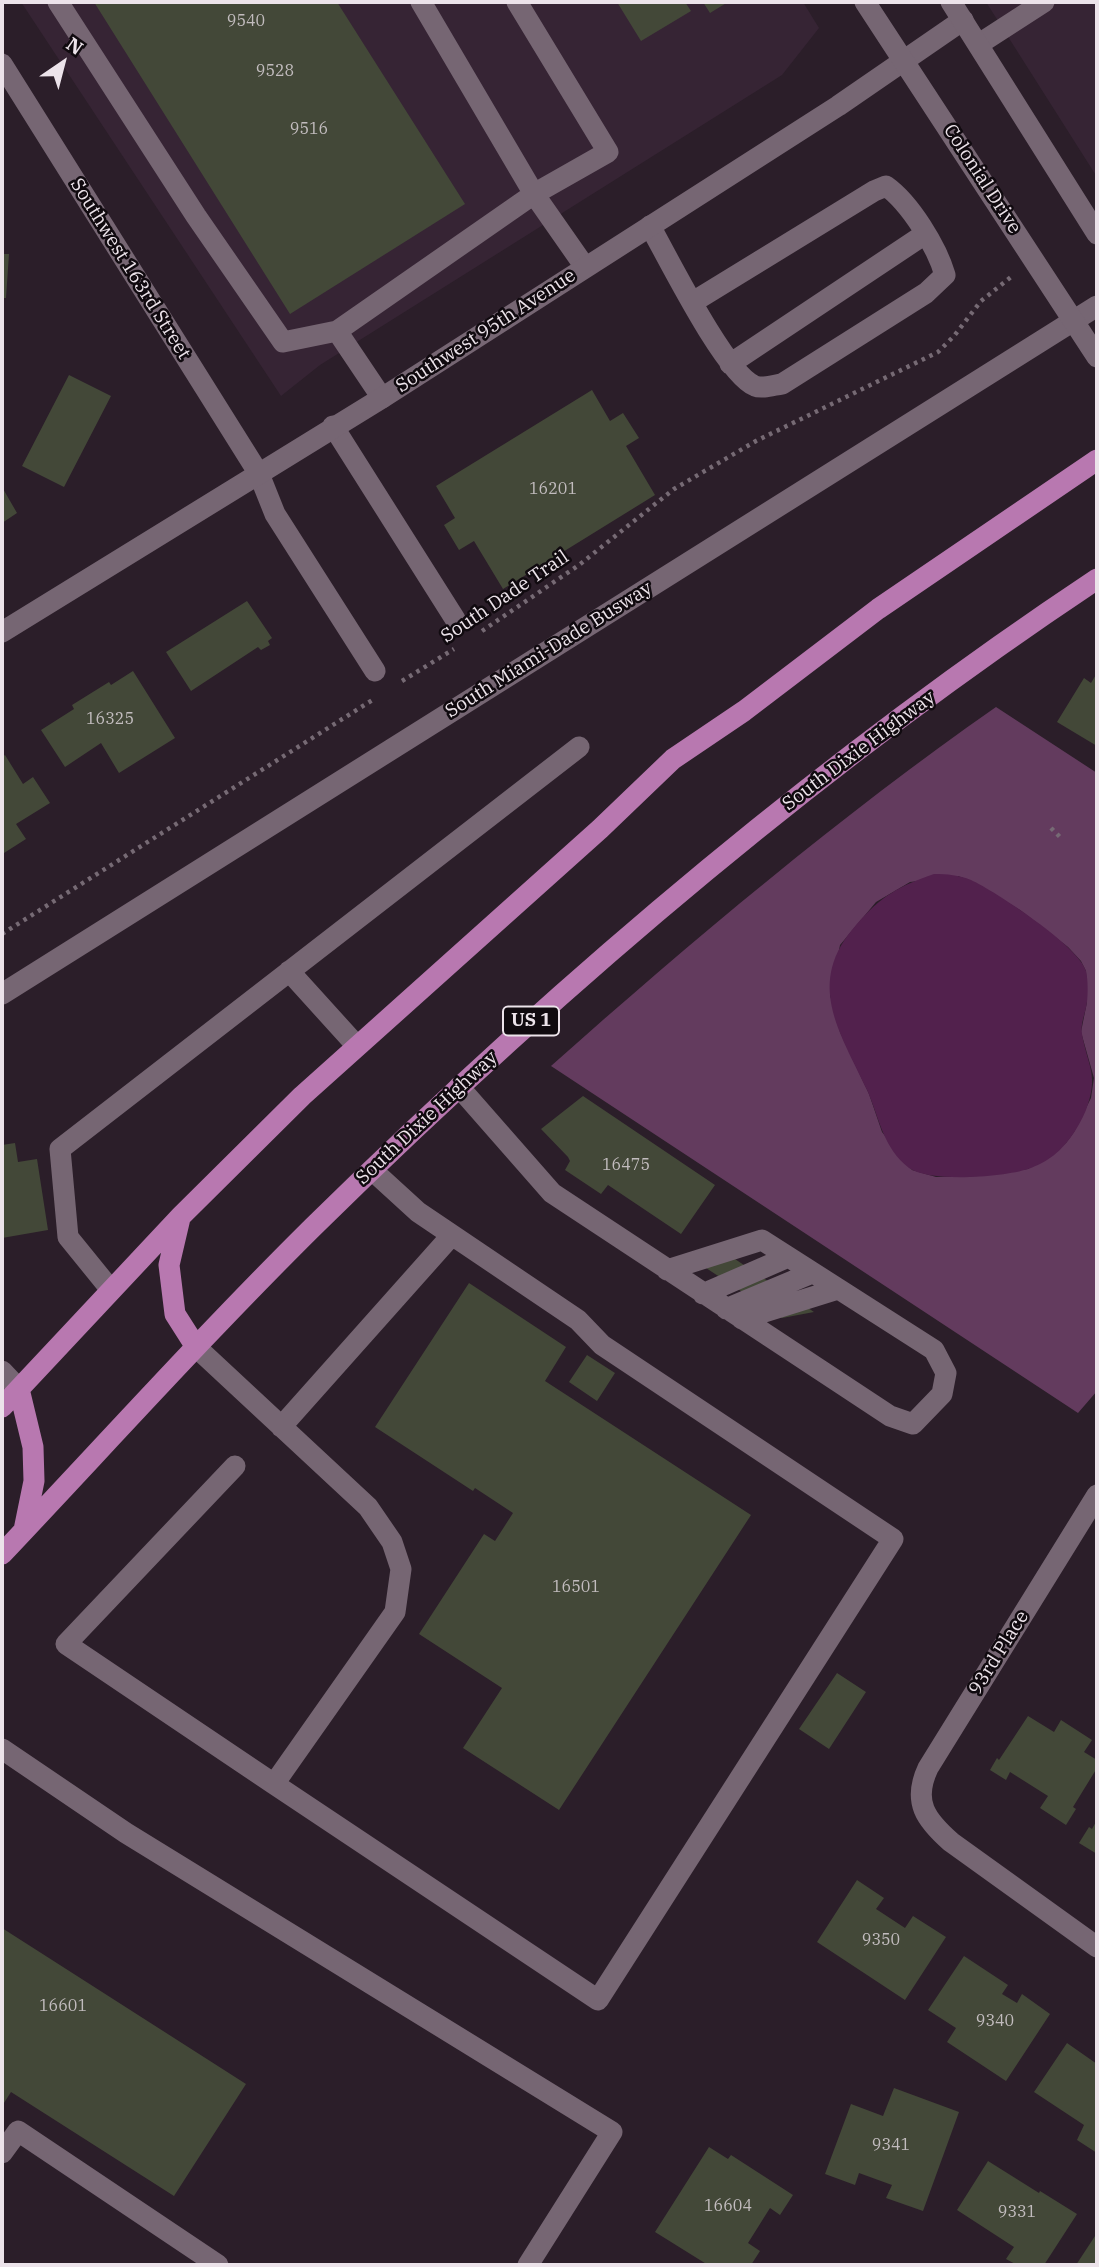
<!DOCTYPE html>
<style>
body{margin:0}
#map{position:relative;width:1099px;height:2267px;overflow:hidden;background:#2b1e29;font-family:"IBM Plex Serif",serif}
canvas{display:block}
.frame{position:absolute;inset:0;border:4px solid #ece3ea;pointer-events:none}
.north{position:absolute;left:28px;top:28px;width:70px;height:70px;-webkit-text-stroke:5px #100a0f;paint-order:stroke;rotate:35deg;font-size:19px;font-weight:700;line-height:28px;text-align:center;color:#ece3ea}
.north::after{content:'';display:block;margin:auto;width:24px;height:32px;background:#ece3ea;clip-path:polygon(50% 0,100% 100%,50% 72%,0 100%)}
</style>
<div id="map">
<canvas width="1099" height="2267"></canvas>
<div class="frame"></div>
<div class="north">N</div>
</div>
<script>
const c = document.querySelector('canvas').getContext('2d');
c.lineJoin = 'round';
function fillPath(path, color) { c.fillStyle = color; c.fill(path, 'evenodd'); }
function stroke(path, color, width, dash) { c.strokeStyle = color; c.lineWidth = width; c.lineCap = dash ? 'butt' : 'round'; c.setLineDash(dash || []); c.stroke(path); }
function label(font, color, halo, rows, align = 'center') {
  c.font = font + ' "IBM Plex Serif",serif'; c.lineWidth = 5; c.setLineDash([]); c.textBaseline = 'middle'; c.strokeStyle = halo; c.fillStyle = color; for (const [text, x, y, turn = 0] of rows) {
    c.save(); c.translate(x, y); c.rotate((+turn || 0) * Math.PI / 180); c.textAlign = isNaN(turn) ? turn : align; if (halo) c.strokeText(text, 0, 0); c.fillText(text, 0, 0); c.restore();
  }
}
fillPath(new Path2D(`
 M 21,2 L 803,2 L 819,28 L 782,75 L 320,365 L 281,396 Z
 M 986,2 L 1097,2 L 1097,177 Z`), '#362434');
fillPath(new Path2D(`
 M 996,707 L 1097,773 L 1097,1391 L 1078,1413 L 551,1066 C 693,940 840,816 996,707 ZM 958,876 L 971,881 L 1020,910 L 1068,947 L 1081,961 L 1086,971 L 1087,1002 L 1081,1032 L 1094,1078 L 1091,1098 L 1074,1132 L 1066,1143 L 1028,1169 L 979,1176 L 936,1177 L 912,1170 L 882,1132 L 869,1094 L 840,1032 L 830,995 L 840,945 L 876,902 L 910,882 Z`), '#633b5e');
fillPath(new Path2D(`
 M 934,874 C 947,874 959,875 971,880 C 995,891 1080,947 1086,971 C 1088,979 1088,994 1087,1002 C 1086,1012 1080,1024 1082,1034 C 1088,1067 1099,1075 1086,1110 C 1078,1129 1065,1149 1047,1160 C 1042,1163 1034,1167 1028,1169 C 1004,1177 930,1183 909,1168 C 883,1148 879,1117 867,1090 C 839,1030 805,983 856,925 C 881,896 899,886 934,874 Z`), '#52214d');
fillPath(new Path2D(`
 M 94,2 L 337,2 L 465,204 L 290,314 Z
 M 617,2 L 685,2 L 691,11 L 641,41 Z
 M 703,2 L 728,2 L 710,13 Z
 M 2,254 L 9,254 L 6,298 L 2,298 Z
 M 69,375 L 111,396 L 64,487 L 22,466 Z
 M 592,390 L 610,421 L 623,413 L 639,438 L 626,446 L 655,495 L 503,589 L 474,541 L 459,550 L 444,525 L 455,518 L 436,486 Z
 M 2,487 L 17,513 L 2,523 Z
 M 247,601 L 272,638 L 268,641 L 270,645 L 261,650 L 258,647 L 191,691 L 166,652 Z
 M 133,671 L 175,738 L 119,773 L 101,743 L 65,767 L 41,730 L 74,709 L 72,705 L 109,682 L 111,685 Z
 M 1097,673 L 1097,746 L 1057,722 L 1084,678 L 1091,683 Z
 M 5,755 L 23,784 L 33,777 L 50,803 L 16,824 L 26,839 L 4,853 L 2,849 L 2,757 Z
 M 583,1096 L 715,1185 L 681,1234 L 608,1185 L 601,1194 L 565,1170 L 570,1161 L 568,1157 L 541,1129 Z
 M 15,1143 L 18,1162 L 37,1159 L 48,1230 L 2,1238 L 2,1145 Z
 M 732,1257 L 814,1312 L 782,1318 L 703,1266 Z
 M 469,1283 L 566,1347 L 545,1381 L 751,1515 L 559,1810 L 463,1748 L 502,1688 L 419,1634 L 484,1534 L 495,1541 L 513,1513 L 475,1488 L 473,1491 L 375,1427 Z
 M 587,1355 L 615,1373 L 597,1401 L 569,1382 Z
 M 837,1673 L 866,1692 L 829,1749 L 799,1729 Z
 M 1028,1716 L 1054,1732 L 1061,1720 L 1092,1740 L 1084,1752 L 1097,1760 L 1097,1768 L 1073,1807 L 1076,1809 L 1066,1825 L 1040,1808 L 1048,1796 L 1010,1772 L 1006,1780 L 990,1770 L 997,1758 L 999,1760 Z
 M 1097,1820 L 1097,1854 L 1079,1843 L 1089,1827 L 1092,1829 Z
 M 857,1880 L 884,1898 L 876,1909 L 905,1928 L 913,1916 L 946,1937 L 905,2000 L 817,1942 Z
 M 2,1928 L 246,2084 L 174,2196 L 11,2092 L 2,2106 Z
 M 964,1956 L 1008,1985 L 1002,1994 L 1017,2003 L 1022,1994 L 1050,2014 L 1006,2081 L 947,2042 L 956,2028 L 928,2010 Z
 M 1067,2043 L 1097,2064 L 1097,2153 L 1077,2140 L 1084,2125 L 1034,2092 Z
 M 894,2088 L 959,2112 L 923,2211 L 886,2198 L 892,2185 L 859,2173 L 855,2185 L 825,2174 L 851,2104 L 883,2116 Z
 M 709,2147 L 728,2159 L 731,2155 L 793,2195 L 780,2215 L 770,2208 L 748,2243 L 760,2251 L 751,2265 L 708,2265 L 655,2232 Z
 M 988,2161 L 1039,2193 L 1040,2191 L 1077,2214 L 1044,2265 L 1017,2265 L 1006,2259 L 1014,2247 L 957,2210 Z
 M 1097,2233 L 1097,2265 L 1076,2265 Z`), '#434838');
stroke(new Path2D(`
 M 482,631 L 579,565 L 674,489 L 756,441 L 938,352 L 954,336 L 981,301 L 1011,277
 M 402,681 L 454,649
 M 1051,828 L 1063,840
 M 2,934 L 374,699`), '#766a74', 4.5, [3.5, 5]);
stroke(new Path2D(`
 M 58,2 L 196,216 L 283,342 L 337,331 L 534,194 L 608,152 L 517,2
 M 421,2 L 534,194 L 585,267
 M 979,44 L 1044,2
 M 650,226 C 668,258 726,375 755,386 C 762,389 774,385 782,384 L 926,293 L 945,275 C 937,247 910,203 886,186 L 874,191 L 693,302
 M 337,331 L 382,398
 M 730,364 L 925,234
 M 333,426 L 455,619
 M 259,474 L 275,514 L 375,671
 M 289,971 L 356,1045
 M 2,994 L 1097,306
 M 459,1087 L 552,1193 L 890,1416 L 913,1424 L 942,1394 L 946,1373 L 934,1350 L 762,1240 L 667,1270
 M 111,1290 L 68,1237 L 60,1149 L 579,747
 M 703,1294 L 788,1257
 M 726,1309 L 812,1273
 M 742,1319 L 838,1289
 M 196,1347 L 368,1507 L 392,1542 L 401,1569 L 395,1612 L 274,1784 L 598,2000 L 893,1539 L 602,1345 L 578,1320 L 418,1212 L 372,1170
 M 2,1371 L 19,1389
 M 281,1427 L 452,1235
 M 235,1466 L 66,1644 L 274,1784
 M 2,1749 L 126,1833 L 612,2132 L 528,2265
 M 2,2153 L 18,2131 L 218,2265`), '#766673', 21);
stroke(new Path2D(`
 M 2,64 L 259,474
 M 2,632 L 382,398 L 838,106 L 963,20
 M 1097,1495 L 928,1768 C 912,1802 926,1820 951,1842 L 1097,1947`), '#766673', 21);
stroke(new Path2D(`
 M 865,2 L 1097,357
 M 951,2 L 1097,234`), '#766673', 21);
stroke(new Path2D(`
 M 180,1218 L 169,1265 L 175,1314 L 196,1347
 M 19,1389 L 33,1447 L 34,1481 L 24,1530
 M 2,1407 L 181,1216 L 302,1096 L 600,829 L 673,759 L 744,711 L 878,609 L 1097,460
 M 2,1554 C 105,1445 206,1333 313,1227 C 555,989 814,767 1097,579`), '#b878b0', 21);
label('16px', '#c2bcbe', null, [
 ["9540",246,21],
 ["9528",275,71],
 ["9516",309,129],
 ["16201",553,489],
 ["16325",110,719],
 ["16475",626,1165],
 ["16501",576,1587],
 ["9350",881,1940],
 ["16601",63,2006],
 ["9340",995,2021],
 ["9341",891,2145],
 ["16604",728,2206],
 ["9331",1017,2212]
]);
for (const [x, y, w] of [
 [531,1021,56]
]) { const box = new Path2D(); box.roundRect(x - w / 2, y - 14.5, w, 29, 5); c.fillStyle = '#100a0f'; c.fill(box); stroke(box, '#ece3ea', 2); }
label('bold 18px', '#ece3ea', null, [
 ["US 1",531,1021]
]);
label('19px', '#ece3ea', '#100a0f', [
 ["Colonial Drive",982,179,57],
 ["Southwest 163rd Street",130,269,58],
 ["Southwest 95th Avenue",486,331,-33],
 ["South Dade Trail",505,597,-34],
 ["South Miami-Dade Busway",549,650,-32],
 ["South Dixie Highway",859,751,-37],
 ["South Dixie Highway",427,1118,-43],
 ["93rd Place",999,1653,-58]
]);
</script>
